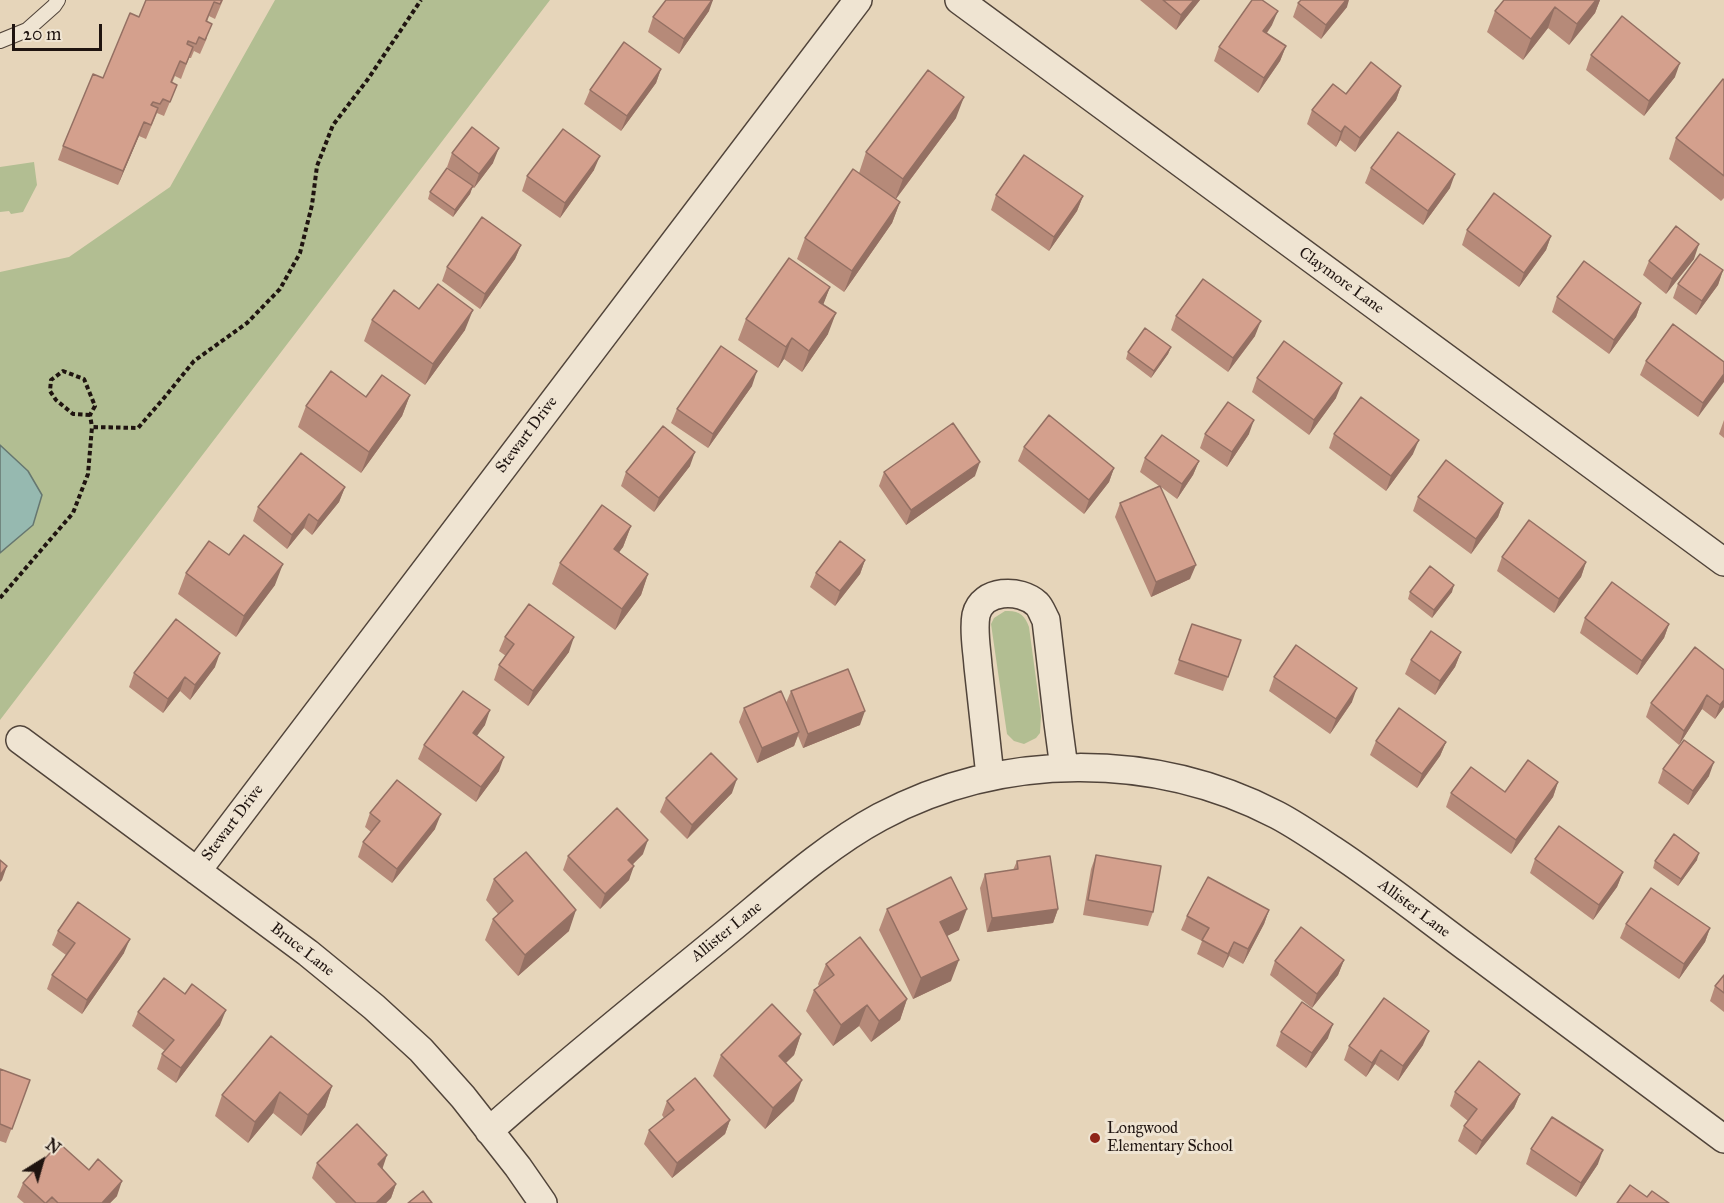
<!DOCTYPE html>
<style>
body{margin:0}
#map{position:relative;width:1724px;height:1203px;overflow:hidden;background:#e6d5ba;font-family:"IM FELL Great Primer",serif}
canvas{display:block}
.north{position:absolute;left:12px;top:1131px;width:60px;height:60px;-webkit-text-stroke:4px #efe4d2;paint-order:stroke;rotate:37deg;font-size:16px;font-weight:700;line-height:24px;text-align:center;color:#1f1410}
.north::after{content:'';display:block;margin:auto;width:21px;height:27px;background:#1f1410;clip-path:polygon(50% 0,100% 100%,50% 72%,0 100%)}
.scale{position:absolute;left:12px;top:24px;width:90px;height:27px;box-sizing:border-box;border:3px solid #1f1410;border-top:0;padding-left:8px;font-size:18px;line-height:21px;white-space:nowrap;color:#1f1410;-webkit-text-stroke:4px #efe4d2;paint-order:stroke}
</style>
<div id="map">
<canvas width="1724" height="1203"></canvas>
<div class="north">N</div>
<div class="scale">20 m</div>
</div>
<script>
const c = document.querySelector('canvas').getContext('2d');
c.lineJoin = 'round';
function fillPath(path, color) { c.fillStyle = color; c.fill(path, 'evenodd'); }
function stroke(path, color, width, dash) { c.strokeStyle = color; c.lineWidth = width; c.lineCap = dash ? 'butt' : 'round'; c.setLineDash(dash || []); c.stroke(path); }
function label(font, color, halo, rows, align = 'center') {
  c.font = font + ' "IM FELL Great Primer",serif'; c.lineWidth = 6; c.setLineDash([]); c.textBaseline = 'middle'; c.strokeStyle = halo; c.fillStyle = color; for (const [text, x, y, turn = 0] of rows) {
    c.save(); c.translate(x, y); c.rotate((+turn || 0) * Math.PI / 180); c.textAlign = isNaN(turn) ? turn : align; if (halo) c.strokeText(text, 0, 0); c.fillText(text, 0, 0); c.restore();
  }
}
fillPath(new Path2D(`
 M 275,0 L 550,0 L 0,720 L 0,272 L 69,257 L 170,187 Z
 M 34,162 L 37,185 L 23,212 L 11,214 L 9,211 L 0,212 L 0,167 Z
 M 1005,611 C 1019,610 1025,615 1029,627 L 1041,716 L 1040,733 L 1036,738 L 1024,744 L 1014,741 L 1007,734 L 991,624 L 994,618 Z`), '#b2be92');
const water = new Path2D(`
 M 0,445 L 28,471 L 42,495 L 33,525 L 0,553 Z`);
fillPath(water, '#96b9b0');
stroke(water, '#667770', 1.5);
const lane = new Path2D(`
 M 0,41 L 27,30 L 54,6 L 58,0`);
const street = new Path2D(`
 M 959,0 L 1724,562
 M 20,740 L 308,953 L 374,1007 L 421,1050 L 463,1097 L 518,1167 L 543,1203
 M 990,776 C 986,739 982,703 978,666 C 977,650 973,631 976,615 C 982,589 1020,588 1037,604 C 1041,608 1043,615 1046,620 L 1058,723 L 1064,768
 M 197,871 L 858,0
 M 489,1131 C 564,1064 643,1001 721,937 C 770,897 824,847 880,817 C 1002,752 1153,751 1277,815 C 1296,825 1315,838 1333,850 C 1380,881 1424,916 1470,950 C 1554,1013 1639,1076 1724,1139`);
stroke(lane, '#51443a', 16);
stroke(street, '#51443a', 30);
stroke(new Path2D(`
 M 90,415 L 73,414 L 56,400 L 50,391 L 51,380 L 63,371 L 84,379 L 95,406 L 90,415 L 92,427
 M 0,598 L 73,513 L 88,474 L 92,427 L 138,428 L 164,398 L 194,361 L 247,323 L 280,289 L 300,253 L 312,205 L 317,166 L 333,125 L 368,79 L 421,0`), '#1f1410', 4, [4.5, 3]);
stroke(lane, '#efe4d2', 14);
stroke(street, '#efe4d2', 27);
fillPath(new Path2D(`
 M 223,0 L 215,19 L 209,16 L 207,22 L 207,38 L 200,54 L 194,51 L 191,58 L 189,58 L 181,79 L 175,76 L 172,83 L 177,85 L 164,116 L 157,113 L 146,139 L 139,136 L 118,185 L 58,160 L 63,146 L 139,17 Z
 M 1140,0 L 1200,0 L 1176,30 Z
 M 1504,0 L 1600,0 L 1595,13 L 1569,45 L 1548,28 L 1523,60 L 1487,32 L 1495,11 Z
 M 1298,3 L 1347,7 L 1321,39 L 1293,17 Z
 M 709,11 L 679,54 L 648,32 L 653,17 Z
 M 1272,25 L 1267,33 L 1286,46 L 1280,61 L 1258,93 L 1214,61 L 1219,47 Z
 M 1591,55 L 1675,77 L 1644,116 L 1586,70 Z
 M 661,69 L 656,83 L 621,131 L 584,104 L 590,90 Z
 M 1724,80 L 1724,198 L 1721,201 L 1669,159 L 1676,138 Z
 M 1401,86 L 1396,100 L 1355,152 L 1340,140 L 1336,147 L 1307,124 L 1312,110 L 1346,94 Z
 M 956,118 L 896,199 L 900,202 L 892,223 L 844,292 L 797,259 L 805,238 L 859,173 L 866,152 Z
 M 452,153 L 493,163 L 474,188 L 472,187 L 470,194 L 453,217 L 428,199 L 430,192 L 452,171 L 447,167 Z
 M 1371,168 L 1450,188 L 1423,225 L 1365,183 Z
 M 594,170 L 560,218 L 522,191 L 527,176 Z
 M 996,195 L 1083,196 L 1077,211 L 1049,251 L 991,210 Z
 M 1467,230 L 1551,236 L 1546,250 L 1519,287 L 1462,245 Z
 M 521,245 L 515,259 L 480,309 L 442,281 L 447,267 Z
 M 1694,259 L 1666,294 L 1643,275 L 1649,261 Z
 M 1723,270 L 1718,285 L 1696,315 L 1673,298 L 1678,284 Z
 M 830,287 L 823,304 L 828,334 L 802,372 L 784,359 L 778,368 L 738,340 L 746,319 Z
 M 1557,297 L 1641,303 L 1636,317 L 1609,354 L 1552,312 Z
 M 419,309 L 465,330 L 425,385 L 364,341 L 372,320 Z
 M 1176,316 L 1255,336 L 1228,372 L 1171,330 Z
 M 1171,347 L 1168,354 L 1151,378 L 1126,359 L 1128,352 Z
 M 1646,361 L 1724,362 L 1698,417 L 1640,375 Z
 M 1257,378 L 1336,398 L 1309,435 L 1252,392 Z
 M 752,386 L 708,448 L 671,423 L 677,409 Z
 M 410,395 L 402,416 L 361,473 L 298,427 L 306,406 L 366,397 Z
 M 1724,420 L 1724,438 L 1719,434 Z
 M 1205,434 L 1249,434 L 1227,467 L 1200,448 Z
 M 1334,434 L 1413,454 L 1386,491 L 1329,448 Z
 M 1024,447 L 1114,468 L 1109,482 L 1084,514 L 1018,461 Z
 M 1145,458 L 1199,461 L 1193,475 L 1177,499 L 1161,487 L 1190,579 L 1151,597 L 1115,517 L 1120,503 L 1159,486 L 1140,472 Z
 M 690,466 L 654,512 L 621,486 L 626,472 Z
 M 884,472 L 975,476 L 906,525 L 879,486 Z
 M 345,487 L 339,502 L 312,535 L 304,528 L 287,549 L 253,521 L 258,507 Z
 M 1418,497 L 1503,503 L 1498,517 L 1471,554 L 1413,511 Z
 M 631,526 L 623,547 L 619,552 L 648,574 L 641,595 L 615,630 L 552,584 L 560,563 Z
 M 229,555 L 275,585 L 236,637 L 178,594 L 186,573 Z
 M 1502,557 L 1586,562 L 1581,577 L 1554,613 L 1497,571 Z
 M 865,560 L 860,574 L 835,606 L 810,587 L 816,573 Z
 M 1410,592 L 1452,592 L 1432,618 L 1408,599 Z
 M 1585,618 L 1669,624 L 1664,638 L 1637,675 L 1580,633 Z
 M 1192,624 L 1241,640 L 1223,691 L 1174,674 Z
 M 505,637 L 569,652 L 528,706 L 494,680 L 499,665 L 506,656 L 499,651 Z
 M 1461,652 L 1455,667 L 1435,695 L 1405,674 L 1411,660 Z
 M 215,667 L 190,700 L 180,691 L 163,713 L 129,687 L 134,673 Z
 M 1724,670 L 1724,707 L 1715,719 L 1702,709 L 1679,745 L 1646,717 L 1651,703 Z
 M 1274,677 L 1352,702 L 1330,734 L 1269,691 Z
 M 791,691 L 860,725 L 803,748 L 798,736 L 794,746 L 757,763 L 739,722 L 744,708 L 786,703 Z
 M 485,725 L 476,736 L 499,771 L 476,802 L 418,759 L 424,745 Z
 M 1376,741 L 1446,742 L 1440,756 L 1417,788 L 1370,755 Z
 M 1663,769 L 1709,776 L 1688,805 L 1658,783 Z
 M 1558,782 L 1553,797 L 1511,854 L 1446,807 L 1451,793 L 1505,792 Z
 M 732,793 L 687,839 L 660,812 L 666,798 Z
 M 370,813 L 435,829 L 392,883 L 358,857 L 363,842 L 371,832 L 365,827 Z
 M 643,854 L 632,865 L 629,880 L 600,909 L 563,870 L 568,856 Z
 M 1096,855 L 1153,912 L 1148,926 L 1083,915 L 1091,869 Z
 M 1535,859 L 1623,872 L 1617,887 L 1593,920 L 1530,873 Z
 M 1697,860 L 1678,886 L 1653,868 L 1655,861 Z
 M 1017,861 L 1058,909 L 1053,923 L 987,932 L 980,888 L 985,874 L 1013,870 Z
 M 494,879 L 569,931 L 518,976 L 485,940 L 493,919 L 498,914 L 486,900 Z
 M 887,909 L 959,930 L 947,936 L 951,981 L 913,999 L 879,930 Z
 M 1269,910 L 1264,924 L 1243,964 L 1229,956 L 1223,968 L 1197,954 L 1202,941 L 1181,930 L 1187,916 Z
 M 1626,924 L 1710,928 L 1705,942 L 1679,979 L 1620,938 Z
 M 58,931 L 124,953 L 82,1014 L 47,989 L 52,975 L 66,955 L 52,945 Z
 M 1344,960 L 1338,975 L 1312,1008 L 1270,975 L 1275,961 Z
 M 826,964 L 907,999 L 900,1020 L 871,1042 L 859,1026 L 833,1046 L 806,1011 L 814,990 L 819,986 L 818,984 Z
 M 1724,975 L 1724,1012 L 1710,1001 L 1715,986 Z
 M 185,994 L 220,1025 L 176,1083 L 157,1069 L 162,1054 L 165,1051 L 132,1026 L 138,1012 Z
 M 1281,1032 L 1328,1038 L 1306,1068 L 1276,1046 Z
 M 801,1034 L 794,1055 L 786,1063 L 794,1101 L 765,1129 L 713,1076 L 721,1055 Z
 M 1423,1045 L 1398,1081 L 1375,1064 L 1366,1077 L 1344,1060 L 1349,1046 Z
 M 0,1069 L 30,1080 L 6,1143 L 0,1141 Z
 M 332,1086 L 325,1107 L 301,1136 L 273,1113 L 248,1143 L 215,1116 L 222,1095 Z
 M 1455,1092 L 1520,1094 L 1514,1108 L 1476,1155 L 1458,1141 L 1464,1126 L 1468,1121 L 1450,1106 Z
 M 667,1101 L 730,1120 L 725,1134 L 672,1178 L 644,1144 L 649,1130 L 664,1118 L 662,1115 Z
 M 1531,1149 L 1598,1164 L 1576,1197 L 1526,1164 Z
 M 317,1163 L 382,1169 L 396,1184 L 391,1198 L 386,1203 L 336,1203 L 312,1178 Z
 M 23,1183 L 117,1196 L 110,1203 L 24,1203 L 17,1197 Z`), '#b68a79');
fillPath(new Path2D(`
 M 712,0 L 713,0 L 709,11 L 679,54 L 684,39 Z
 M 1194,0 L 1200,0 L 1176,30 L 1181,15 Z
 M 1346,0 L 1349,0 L 1347,7 L 1321,39 L 1326,25 Z
 M 1596,0 L 1600,0 L 1595,13 L 1569,45 L 1577,24 Z
 M 1555,7 L 1548,28 L 1523,60 L 1531,39 Z
 M 1278,11 L 1272,25 L 1258,45 L 1263,31 Z
 M 1286,46 L 1280,61 L 1258,93 L 1264,78 Z
 M 1680,63 L 1675,77 L 1644,116 L 1649,101 Z
 M 661,69 L 656,83 L 621,131 L 627,116 Z
 M 1401,86 L 1396,100 L 1355,152 L 1360,138 Z
 M 964,97 L 956,118 L 895,200 L 903,179 Z
 M 144,122 L 139,136 L 118,185 L 123,171 Z
 M 1345,126 L 1340,140 L 1336,147 L 1341,132 Z
 M 499,148 L 493,163 L 474,188 L 479,174 Z
 M 600,156 L 594,170 L 560,218 L 565,203 Z
 M 1455,174 L 1450,188 L 1423,225 L 1428,211 Z
 M 473,186 L 470,194 L 453,217 L 455,210 Z
 M 1083,196 L 1077,211 L 1049,251 L 1054,237 Z
 M 900,202 L 892,223 L 844,292 L 852,271 Z
 M 1551,236 L 1546,250 L 1519,287 L 1524,273 Z
 M 1699,244 L 1694,259 L 1666,294 L 1672,279 Z
 M 521,245 L 515,259 L 480,309 L 485,294 Z
 M 1723,270 L 1718,285 L 1696,315 L 1702,301 Z
 M 830,287 L 822,308 L 819,302 Z
 M 1641,303 L 1636,317 L 1609,354 L 1614,340 Z
 M 473,310 L 465,330 L 425,385 L 433,364 Z
 M 836,313 L 828,334 L 802,372 L 809,351 Z
 M 1261,321 L 1255,336 L 1228,372 L 1233,358 Z
 M 792,338 L 784,359 L 778,368 L 786,347 Z
 M 1171,347 L 1168,354 L 1151,378 L 1154,371 Z
 M 757,371 L 752,386 L 708,448 L 713,434 Z
 M 1724,374 L 1724,382 L 1698,417 L 1703,403 Z
 M 1342,383 L 1336,398 L 1309,435 L 1314,420 Z
 M 410,395 L 402,416 L 361,473 L 369,452 Z
 M 1254,420 L 1249,434 L 1227,467 L 1232,452 Z
 M 1419,440 L 1413,454 L 1386,491 L 1391,476 Z
 M 695,452 L 690,466 L 654,512 L 659,498 Z
 M 1199,461 L 1193,475 L 1177,499 L 1182,484 Z
 M 980,462 L 975,476 L 906,525 L 911,510 Z
 M 1114,468 L 1109,482 L 1084,514 L 1089,500 Z
 M 345,487 L 339,502 L 312,535 L 318,521 Z
 M 1503,503 L 1498,517 L 1471,554 L 1476,539 Z
 M 309,514 L 304,528 L 287,549 L 292,535 Z
 M 631,526 L 623,547 L 606,570 L 614,549 Z
 M 865,560 L 860,574 L 835,606 L 840,591 Z
 M 1586,562 L 1581,577 L 1554,613 L 1559,599 Z
 M 283,564 L 275,585 L 236,637 L 244,616 Z
 M 1196,565 L 1190,579 L 1151,597 L 1156,582 Z
 M 648,574 L 641,595 L 615,630 L 622,609 Z
 M 1454,585 L 1452,592 L 1432,618 L 1434,610 Z
 M 1669,624 L 1664,638 L 1637,675 L 1642,661 Z
 M 574,637 L 569,652 L 528,706 L 533,691 Z
 M 1461,652 L 1455,667 L 1435,695 L 1440,681 Z
 M 220,653 L 215,667 L 190,700 L 195,685 Z
 M 185,677 L 180,691 L 163,713 L 168,699 Z
 M 1357,688 L 1352,702 L 1330,734 L 1336,719 Z
 M 1707,695 L 1702,709 L 1679,745 L 1684,731 Z
 M 1724,700 L 1724,707 L 1715,719 L 1720,705 Z
 M 490,710 L 485,725 L 468,748 L 473,733 Z
 M 865,711 L 860,725 L 803,748 L 808,734 Z
 M 799,732 L 794,746 L 757,763 L 762,748 Z
 M 1446,742 L 1440,756 L 1417,788 L 1422,774 Z
 M 504,757 L 499,771 L 476,802 L 481,787 Z
 M 1714,762 L 1709,776 L 1688,805 L 1693,791 Z
 M 737,779 L 732,793 L 687,839 L 692,825 Z
 M 1558,782 L 1553,797 L 1511,854 L 1516,840 Z
 M 441,814 L 435,829 L 392,883 L 397,869 Z
 M 648,840 L 643,854 L 623,874 L 628,860 Z
 M 1699,853 L 1697,860 L 1678,886 L 1681,879 Z
 M 7,866 L 2,880 L 0,882 L 0,875 Z
 M 634,866 L 629,880 L 600,909 L 605,894 Z
 M 1623,872 L 1617,887 L 1593,920 L 1599,905 Z
 M 967,909 L 959,930 L 933,943 L 940,922 Z
 M 1058,909 L 1053,923 L 987,932 L 992,918 Z
 M 576,910 L 569,931 L 518,976 L 525,955 Z
 M 1269,910 L 1264,924 L 1243,964 L 1248,949 Z
 M 1710,928 L 1705,942 L 1679,979 L 1684,964 Z
 M 130,939 L 124,953 L 82,1014 L 87,1000 Z
 M 1234,942 L 1229,956 L 1223,968 L 1228,954 Z
 M 959,960 L 951,981 L 913,999 L 921,978 Z
 M 1344,960 L 1338,975 L 1312,1008 L 1317,994 Z
 M 907,999 L 900,1020 L 871,1042 L 879,1021 Z
 M 867,1005 L 859,1026 L 833,1046 L 841,1025 Z
 M 226,1010 L 220,1025 L 176,1083 L 181,1068 Z
 M 1333,1024 L 1328,1038 L 1306,1068 L 1312,1053 Z
 M 1429,1031 L 1423,1045 L 1398,1081 L 1403,1066 Z
 M 801,1034 L 794,1055 L 771,1077 L 779,1056 Z
 M 1381,1050 L 1375,1064 L 1366,1077 L 1372,1063 Z
 M 802,1080 L 794,1101 L 765,1129 L 773,1108 Z
 M 332,1086 L 325,1107 L 301,1136 L 308,1115 Z
 M 280,1092 L 273,1113 L 248,1143 L 255,1122 Z
 M 1520,1094 L 1514,1108 L 1476,1155 L 1482,1141 Z
 M 730,1120 L 725,1134 L 672,1178 L 677,1163 Z
 M 1603,1150 L 1598,1164 L 1576,1197 L 1581,1183 Z
 M 387,1155 L 382,1170 L 378,1164 Z
 M 122,1181 L 117,1196 L 110,1203 L 102,1203 Z
 M 396,1184 L 391,1198 L 386,1203 L 376,1203 Z`), '#947063');
const building = new Path2D(`
 M 146,0 L 222,0 L 220,4 L 214,2 L 206,21 L 212,24 L 205,40 L 199,37 L 196,44 L 188,41 L 187,44 L 193,47 L 186,64 L 180,61 L 171,82 L 177,85 L 170,102 L 163,99 L 160,104 L 153,102 L 151,105 L 158,108 L 151,125 L 144,122 L 123,171 L 63,146 L 93,74 L 103,78 L 130,13 L 139,17 Z
 M 666,0 L 712,0 L 684,39 L 653,17 Z
 M 1163,0 L 1194,0 L 1181,15 Z
 M 1252,0 L 1262,0 L 1278,11 L 1263,31 L 1286,46 L 1264,78 L 1219,47 Z
 M 1301,0 L 1346,0 L 1326,25 L 1298,3 Z
 M 1504,0 L 1596,0 L 1577,24 L 1555,7 L 1531,39 L 1495,11 Z
 M 1622,16 L 1680,63 L 1649,101 L 1591,55 Z
 M 624,42 L 661,69 L 627,116 L 590,90 Z
 M 1371,62 L 1401,86 L 1360,138 L 1345,126 L 1341,132 L 1312,110 L 1333,84 L 1346,94 Z
 M 928,70 L 964,97 L 903,179 L 866,152 Z
 M 1723,79 L 1724,80 L 1724,176 L 1676,138 Z
 M 472,127 L 499,148 L 479,174 L 452,153 Z
 M 563,129 L 600,156 L 565,203 L 527,176 Z
 M 1398,132 L 1455,174 L 1428,211 L 1371,168 Z
 M 1024,155 L 1083,196 L 1054,237 L 996,195 Z
 M 447,168 L 473,186 L 455,210 L 430,192 Z
 M 853,169 L 900,202 L 852,271 L 805,238 Z
 M 1494,193 L 1551,236 L 1524,273 L 1467,230 Z
 M 482,217 L 521,245 L 485,294 L 447,267 Z
 M 1676,226 L 1699,244 L 1672,279 L 1649,261 Z
 M 1700,254 L 1723,270 L 1702,301 L 1678,284 Z
 M 789,258 L 830,287 L 819,302 L 836,313 L 809,351 L 792,338 L 786,347 L 746,319 Z
 M 1584,261 L 1641,303 L 1614,340 L 1557,297 Z
 M 1203,279 L 1261,321 L 1233,358 L 1176,316 Z
 M 438,284 L 473,310 L 433,364 L 372,320 L 394,290 L 419,309 Z
 M 1673,324 L 1724,362 L 1724,374 L 1703,403 L 1646,361 Z
 M 1145,328 L 1171,347 L 1154,371 L 1128,352 Z
 M 1284,341 L 1342,383 L 1314,420 L 1257,378 Z
 M 721,346 L 757,371 L 713,434 L 677,409 Z
 M 331,371 L 366,397 L 382,375 L 410,395 L 369,452 L 306,406 Z
 M 1361,397 L 1419,440 L 1391,476 L 1334,434 Z
 M 1228,402 L 1254,420 L 1232,452 L 1205,434 Z
 M 1049,415 L 1114,468 L 1089,500 L 1024,447 Z
 M 953,423 L 980,462 L 911,510 L 884,472 Z
 M 663,426 L 695,452 L 659,498 L 626,472 Z
 M 1162,435 L 1199,461 L 1182,484 L 1145,458 Z
 M 301,453 L 345,487 L 318,521 L 309,514 L 292,535 L 258,507 Z
 M 1446,460 L 1503,503 L 1476,539 L 1418,497 Z
 M 1160,486 L 1196,565 L 1156,582 L 1120,503 Z
 M 602,505 L 631,526 L 614,549 L 648,574 L 622,609 L 560,563 Z
 M 1529,520 L 1586,562 L 1559,599 L 1502,557 Z
 M 244,535 L 283,564 L 244,616 L 186,573 L 209,541 L 229,555 Z
 M 840,541 L 865,560 L 840,591 L 816,573 Z
 M 1430,566 L 1454,585 L 1434,610 L 1410,592 Z
 M 1612,582 L 1669,624 L 1642,661 L 1585,618 Z
 M 529,604 L 574,637 L 533,691 L 499,665 L 514,644 L 505,637 Z
 M 176,619 L 220,653 L 195,685 L 185,677 L 168,699 L 134,673 Z
 M 1192,624 L 1241,640 L 1228,677 L 1179,660 Z
 M 1431,631 L 1461,652 L 1440,681 L 1411,660 Z
 M 1296,645 L 1357,688 L 1336,719 L 1274,677 Z
 M 1695,647 L 1724,670 L 1724,700 L 1720,705 L 1707,695 L 1684,731 L 1651,703 Z
 M 848,669 L 865,711 L 808,734 L 791,691 Z
 M 463,691 L 490,710 L 473,733 L 504,757 L 481,787 L 424,745 Z
 M 781,691 L 799,732 L 762,748 L 744,708 Z
 M 1399,708 L 1446,742 L 1422,774 L 1376,741 Z
 M 1684,740 L 1714,762 L 1693,791 L 1663,769 Z
 M 711,753 L 737,779 L 692,825 L 666,798 Z
 M 1528,760 L 1558,782 L 1516,840 L 1451,793 L 1471,767 L 1505,792 Z
 M 397,780 L 441,814 L 397,869 L 363,842 L 380,821 L 370,813 Z
 M 617,808 L 648,840 L 628,860 L 634,866 L 605,894 L 568,856 Z
 M 1559,826 L 1623,872 L 1599,905 L 1535,859 Z
 M 1674,834 L 1699,853 L 1681,879 L 1655,861 Z
 M 526,852 L 576,910 L 525,955 L 493,919 L 513,901 L 494,879 Z
 M 1096,855 L 1161,866 L 1153,912 L 1088,900 Z
 M 1050,856 L 1058,909 L 992,918 L 985,874 L 1018,869 L 1017,861 Z
 M 0,860 L 7,866 L 0,875 Z
 M 951,877 L 967,909 L 940,922 L 959,960 L 921,978 L 887,909 Z
 M 1208,877 L 1269,910 L 1248,949 L 1234,942 L 1228,954 L 1202,940 L 1209,928 L 1187,916 Z
 M 1651,888 L 1710,928 L 1684,964 L 1626,924 Z
 M 78,902 L 130,939 L 87,1000 L 52,975 L 75,943 L 58,931 Z
 M 1301,927 L 1344,960 L 1317,994 L 1275,961 Z
 M 860,937 L 907,999 L 879,1021 L 867,1005 L 841,1025 L 814,990 L 834,975 L 826,964 Z
 M 1724,975 L 1724,993 L 1715,986 Z
 M 164,978 L 185,994 L 192,984 L 226,1010 L 181,1068 L 162,1054 L 174,1040 L 138,1012 Z
 M 1384,998 L 1429,1031 L 1403,1066 L 1381,1050 L 1372,1063 L 1349,1046 Z
 M 1302,1002 L 1333,1024 L 1312,1053 L 1281,1032 Z
 M 772,1004 L 801,1034 L 779,1056 L 802,1080 L 773,1108 L 721,1055 Z
 M 271,1036 L 332,1086 L 308,1115 L 280,1092 L 255,1122 L 222,1095 Z
 M 1479,1061 L 1520,1094 L 1482,1141 L 1464,1126 L 1477,1109 L 1455,1092 Z
 M 0,1069 L 30,1080 L 12,1129 L 0,1124 Z
 M 695,1078 L 730,1120 L 677,1163 L 649,1130 L 674,1110 L 667,1101 Z
 M 1552,1117 L 1603,1150 L 1581,1183 L 1531,1149 Z
 M 357,1124 L 387,1155 L 378,1164 L 396,1184 L 376,1203 L 356,1203 L 317,1163 Z
 M 59,1143 L 89,1170 L 98,1159 L 122,1181 L 102,1203 L 58,1203 L 52,1197 L 46,1203 L 45,1203 L 23,1183 Z
 M 1630,1185 L 1647,1197 L 1652,1191 L 1669,1203 L 1617,1203 Z
 M 423,1191 L 432,1203 L 408,1203 Z`);
fillPath(building, '#d4a08d');
stroke(building, '#947063', 1.5);
for (const [x, y, r, color] of [
 [1095,1138,6,"#8f2418"]
]) { const dot = new Path2D(); dot.arc(x, y, r, 0, 2 * Math.PI); c.fillStyle = color; c.fill(dot); stroke(dot, '#efe4d2', 2); }
label('16px', '#1f1410', '#efe4d2', [
 ["Claymore Lane",1341,281,36],
 ["Stewart Drive",527,435,-53],
 ["Stewart Drive",233,823,-53],
 ["Allister Lane",1414,909,37],
 ["Allister Lane",727,932,-39],
 ["Bruce Lane",302,950,38]
]);
label('16px', '#1f1410', '#efe4d2', [
 ["Longwood",1107,1129],
 ["Elementary School",1107,1147]
], 'left');
</script>
